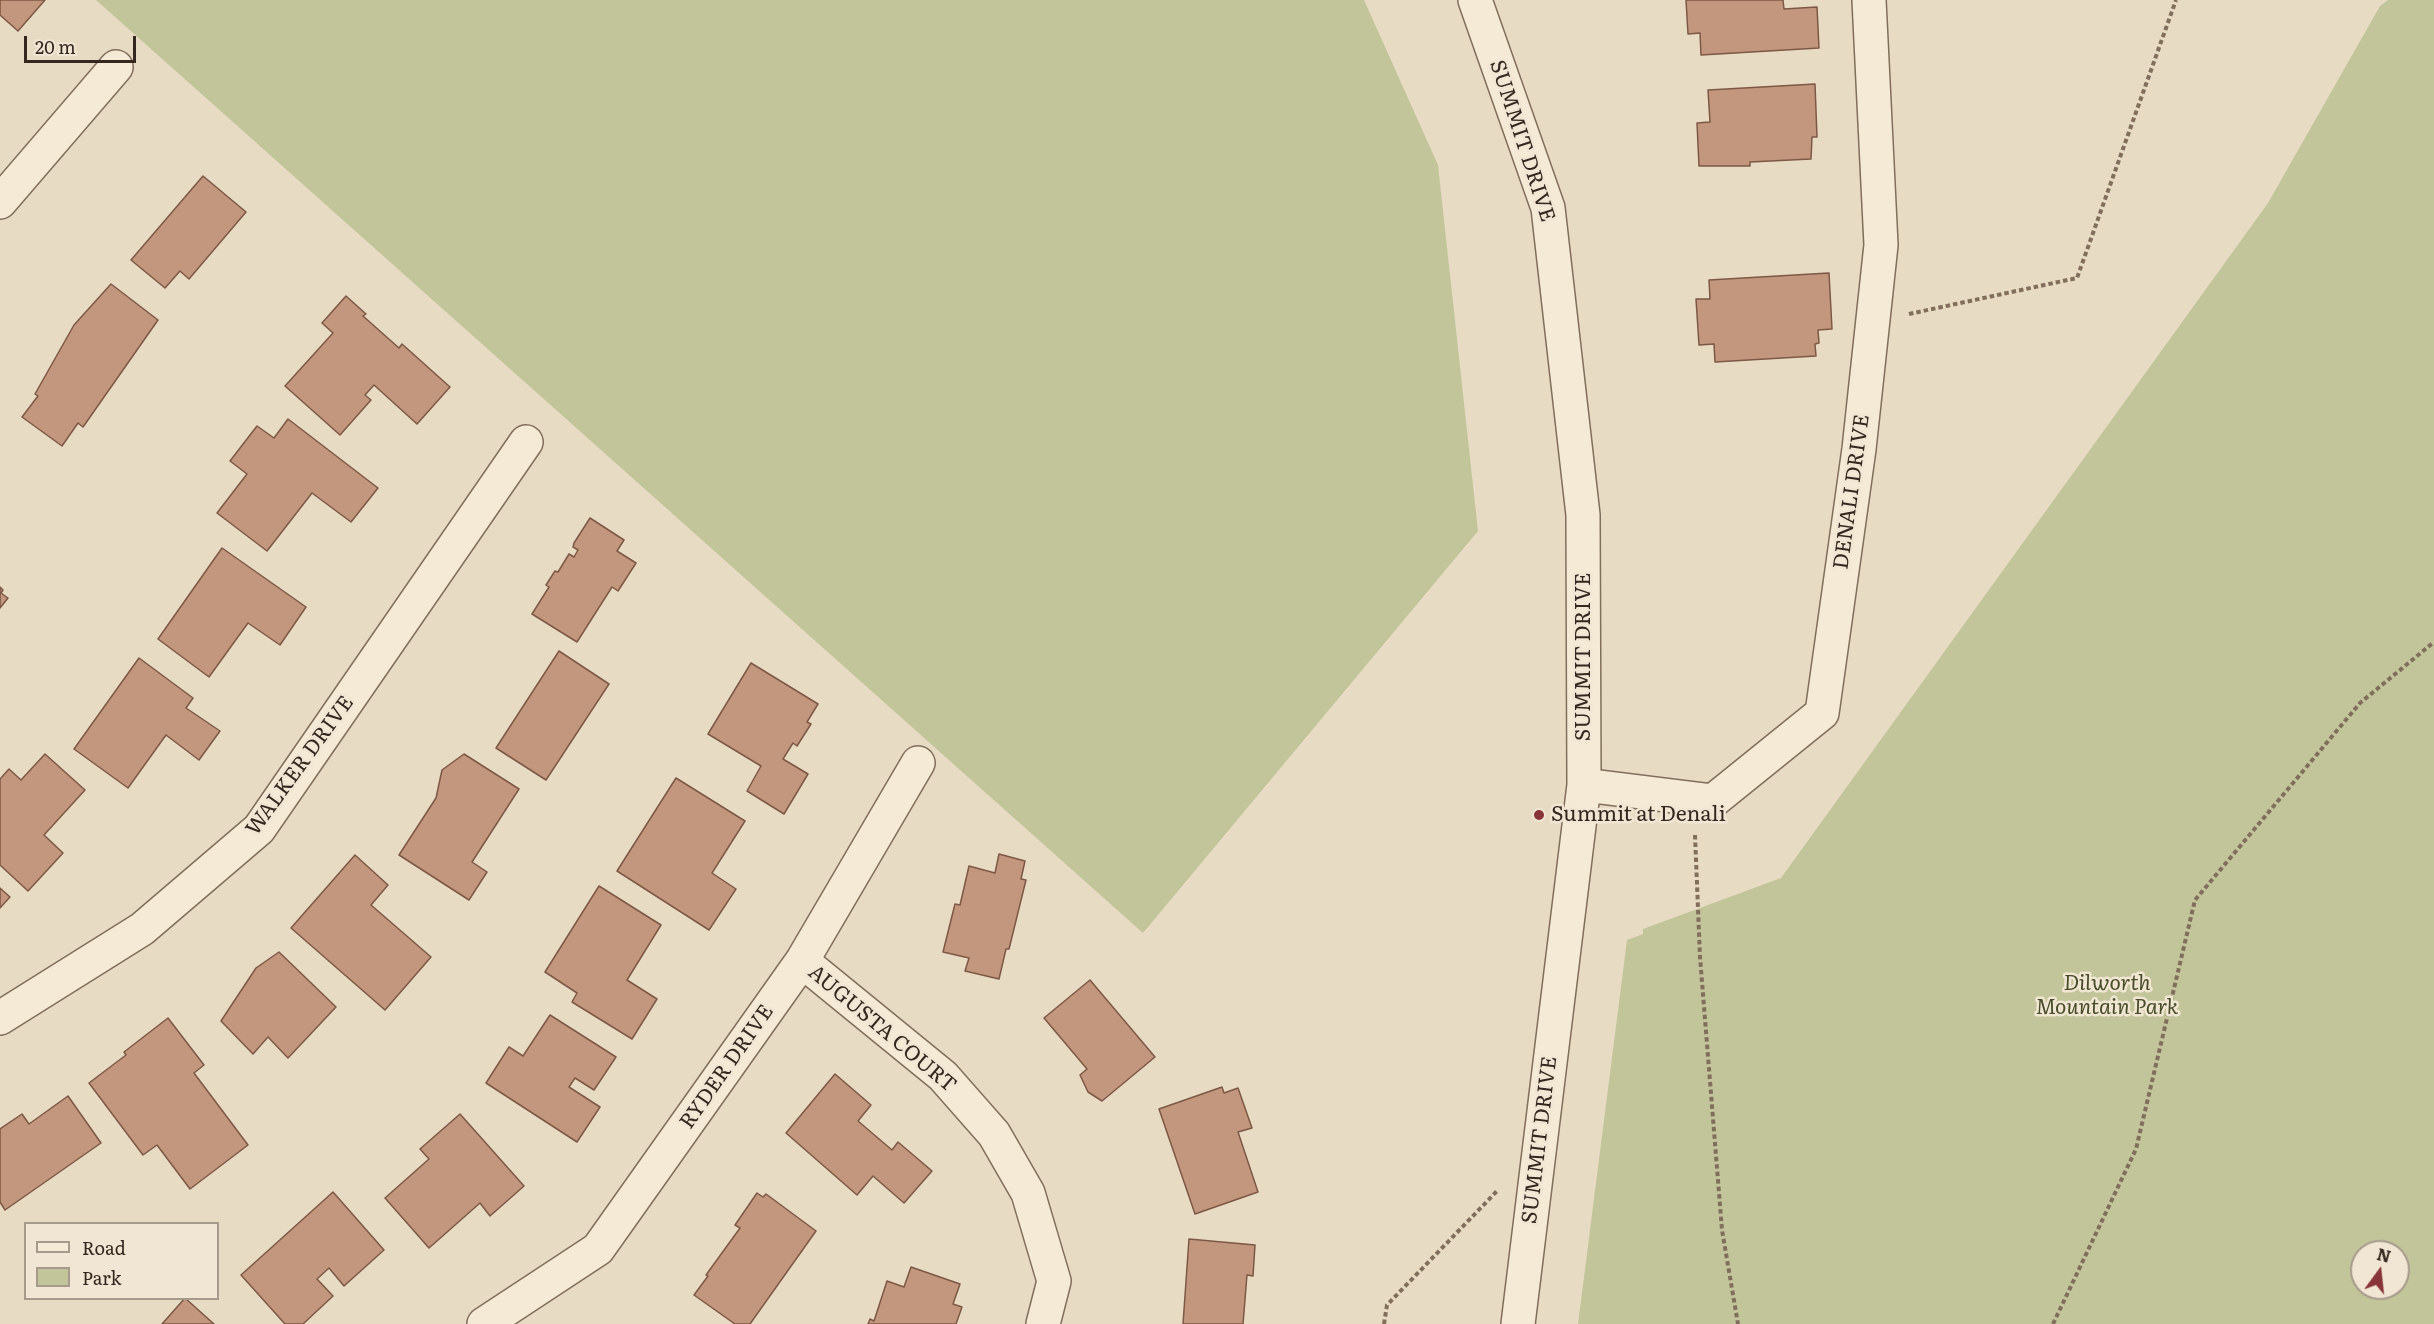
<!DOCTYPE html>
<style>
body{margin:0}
#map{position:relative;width:2434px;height:1324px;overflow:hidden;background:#e8dbc4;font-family:Literata,serif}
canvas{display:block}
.legend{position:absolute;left:24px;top:1222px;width:195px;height:78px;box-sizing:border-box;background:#f1e6d3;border:2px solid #a59a8b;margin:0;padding:8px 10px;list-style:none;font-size:18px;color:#33271f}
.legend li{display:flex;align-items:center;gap:12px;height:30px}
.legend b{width:30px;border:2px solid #a59a8b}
.north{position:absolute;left:2350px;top:1240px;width:60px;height:60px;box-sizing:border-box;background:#f1e6d3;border:2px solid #a59a8b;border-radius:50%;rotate:15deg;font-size:16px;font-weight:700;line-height:24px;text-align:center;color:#33271f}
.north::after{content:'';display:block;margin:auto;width:21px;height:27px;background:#893439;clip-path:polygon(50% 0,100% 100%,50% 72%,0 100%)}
.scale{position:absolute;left:24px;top:36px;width:112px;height:27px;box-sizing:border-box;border:3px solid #33271f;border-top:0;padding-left:8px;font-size:18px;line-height:21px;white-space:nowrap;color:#33271f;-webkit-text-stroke:4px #f1e6d3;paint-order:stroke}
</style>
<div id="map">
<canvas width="2434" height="1324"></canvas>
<ul class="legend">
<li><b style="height:8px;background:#f4ead6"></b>Road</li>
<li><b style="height:16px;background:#c2c59a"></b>Park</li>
</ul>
<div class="north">N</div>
<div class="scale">20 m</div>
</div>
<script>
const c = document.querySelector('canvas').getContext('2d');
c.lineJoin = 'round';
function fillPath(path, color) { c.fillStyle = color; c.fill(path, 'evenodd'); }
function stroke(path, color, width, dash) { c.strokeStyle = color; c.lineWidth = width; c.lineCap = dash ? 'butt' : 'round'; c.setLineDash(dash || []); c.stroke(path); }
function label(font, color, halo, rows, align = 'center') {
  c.font = font + ' Literata,serif'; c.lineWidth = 5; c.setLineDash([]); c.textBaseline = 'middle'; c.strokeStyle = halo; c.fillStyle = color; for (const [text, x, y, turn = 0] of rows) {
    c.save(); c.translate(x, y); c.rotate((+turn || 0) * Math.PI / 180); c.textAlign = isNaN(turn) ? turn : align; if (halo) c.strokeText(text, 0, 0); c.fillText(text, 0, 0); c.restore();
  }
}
fillPath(new Path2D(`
 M 96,0 L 1364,0 L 1438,165 L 1478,531 L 1143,933 Z
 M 2388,0 L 2434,0 L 2434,1324 L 1578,1324 L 1627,940 L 1643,934 L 1643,929 L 1781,878 L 2268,203 L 2380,6 ZM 2362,1252 L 2398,1252 L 2398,1288 L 2362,1288 Z`), '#c2c59a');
const building = new Path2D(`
 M 0,0 L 45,0 L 18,31 L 0,15 Z
 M 1686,0 L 1783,0 L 1784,9 L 1817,7 L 1819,48 L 1701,55 L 1700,33 L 1688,34 Z
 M 1815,84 L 1817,137 L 1812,137 L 1811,159 L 1750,162 L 1750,166 L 1699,166 L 1697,123 L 1710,122 L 1708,90 Z
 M 203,176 L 246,212 L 189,279 L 180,271 L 165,288 L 131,260 Z
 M 1829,273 L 1832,329 L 1818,330 L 1819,343 L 1815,344 L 1816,356 L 1715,362 L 1714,344 L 1699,345 L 1696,299 L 1710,299 L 1709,280 Z
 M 111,284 L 158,320 L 83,427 L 78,423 L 62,446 L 22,417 L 38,396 L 35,394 L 74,325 Z
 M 346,296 L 366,314 L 363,316 L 399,348 L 402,344 L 450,387 L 417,424 L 374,385 L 365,395 L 371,400 L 340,435 L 285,386 L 333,333 L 322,323 Z
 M 288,419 L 378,488 L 351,522 L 312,493 L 267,551 L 217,513 L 247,474 L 230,461 L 257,426 L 274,438 Z
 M 590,518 L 624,540 L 617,551 L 636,563 L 618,591 L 612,587 L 577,642 L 532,614 L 549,587 L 546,585 L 555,571 L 558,572 L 569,554 L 574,557 L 578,550 L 573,547 L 574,543 Z
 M 222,548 L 306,607 L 280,645 L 248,623 L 209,677 L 158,639 Z
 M 0,587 L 3,590 L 1,593 L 8,598 L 0,608 Z
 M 559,651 L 609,684 L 546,780 L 496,748 Z
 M 139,658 L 193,698 L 186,708 L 220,731 L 199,760 L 166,735 L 128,788 L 74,749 Z
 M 751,663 L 818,704 L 807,722 L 811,724 L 797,746 L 793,743 L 783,759 L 808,774 L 784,814 L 747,791 L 761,766 L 708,734 Z
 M 45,754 L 85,790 L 44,835 L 63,853 L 28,891 L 0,865 L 0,779 L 9,769 L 21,780 Z
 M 464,754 L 519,789 L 472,862 L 487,872 L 469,900 L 399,855 L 436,798 L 442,770 Z
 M 676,778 L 745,821 L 712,873 L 736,889 L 709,930 L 617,871 Z
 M 999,854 L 1025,861 L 1021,879 L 1026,880 L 1009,949 L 1006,949 L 999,979 L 965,971 L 969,958 L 943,952 L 955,904 L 960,905 L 969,866 L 995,873 Z
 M 355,855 L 388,885 L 371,905 L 431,957 L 385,1010 L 291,928 Z
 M 599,886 L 661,925 L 627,980 L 657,999 L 632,1039 L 572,1002 L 577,993 L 545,972 Z
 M 0,888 L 10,897 L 0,908 Z
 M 279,952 L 336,1007 L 288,1058 L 268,1037 L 253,1054 L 221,1021 L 256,968 Z
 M 1090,980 L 1155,1057 L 1102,1101 L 1088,1092 L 1080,1075 L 1087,1069 L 1044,1018 Z
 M 550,1015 L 616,1057 L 594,1090 L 575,1078 L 569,1087 L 600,1107 L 577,1142 L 486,1083 L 509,1047 L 523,1056 Z
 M 168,1018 L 204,1065 L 194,1073 L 248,1145 L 190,1189 L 157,1145 L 143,1155 L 89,1083 L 126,1055 L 124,1052 Z
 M 835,1074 L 871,1105 L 858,1121 L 892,1150 L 898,1142 L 932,1171 L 904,1203 L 873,1176 L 857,1195 L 786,1133 Z
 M 1222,1087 L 1224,1093 L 1238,1088 L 1252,1128 L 1238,1132 L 1258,1192 L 1195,1214 L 1159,1109 Z
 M 68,1096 L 101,1143 L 5,1210 L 0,1202 L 0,1129 L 22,1114 L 29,1124 Z
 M 460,1114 L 524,1186 L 490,1216 L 480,1203 L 429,1248 L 385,1198 L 429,1159 L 420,1149 Z
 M 333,1192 L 384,1250 L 344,1286 L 329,1268 L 317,1279 L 333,1296 L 303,1324 L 285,1324 L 241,1275 Z
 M 757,1193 L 763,1197 L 766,1194 L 816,1231 L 750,1324 L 735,1324 L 694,1295 L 708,1276 L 706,1275 L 740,1228 L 735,1225 Z
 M 1189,1239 L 1255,1245 L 1253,1276 L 1247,1275 L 1243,1324 L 1183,1324 Z
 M 911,1267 L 960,1284 L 953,1304 L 962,1307 L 956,1324 L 868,1324 L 870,1319 L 874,1321 L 887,1281 L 904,1287 Z
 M 185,1298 L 214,1324 L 162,1324 Z`);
fillPath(building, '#c2977e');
stroke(building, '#7d5845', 1.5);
const minor = new Path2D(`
 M 1475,0 L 1548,208 L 1583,515 L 1584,785 L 1518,1324
 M 0,202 L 116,67
 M 1584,785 L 1713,801 L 1822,713 L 1859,449 L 1881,245 L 1869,0
 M 802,961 L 943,1076 L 994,1134 L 1028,1193 L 1054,1281 L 1043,1324
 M 0,1018 L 142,929 L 259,829 L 526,442
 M 484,1324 L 598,1249 L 802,961 L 918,763`);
stroke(minor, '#816e5d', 36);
stroke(new Path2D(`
 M 1909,314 L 2077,278 L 2176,0
 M 1695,835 L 1700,957 L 1722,1230 L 1738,1324
 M 1384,1324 L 1387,1305 L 1498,1190
 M 2053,1324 L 2136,1149 L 2195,900 L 2360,703 L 2434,642`), '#816e5d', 4, [4.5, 3]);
stroke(minor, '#f4ead6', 33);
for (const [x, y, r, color] of [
 [1539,815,6,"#893439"]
]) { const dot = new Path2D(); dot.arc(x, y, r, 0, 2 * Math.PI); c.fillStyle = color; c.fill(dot); stroke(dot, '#f1e6d3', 2); }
label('21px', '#33271f', '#f1e6d3', [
 ["SUMMIT DRIVE",1522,141,72],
 ["DENALI DRIVE",1852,492,-82],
 ["SUMMIT DRIVE",1584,657,-90],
 ["WALKER DRIVE",300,766,-54],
 ["AUGUSTA COURT",882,1029,40],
 ["RYDER DRIVE",727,1067,-55],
 ["SUMMIT DRIVE",1540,1140,-83]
]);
label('21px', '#33271f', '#f1e6d3', [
 ["Summit at Denali",1551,815]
], 'left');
label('italic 21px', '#464d28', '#f1e6d3', [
 ["Dilworth",2107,984],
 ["Mountain Park",2107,1008]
]);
</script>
